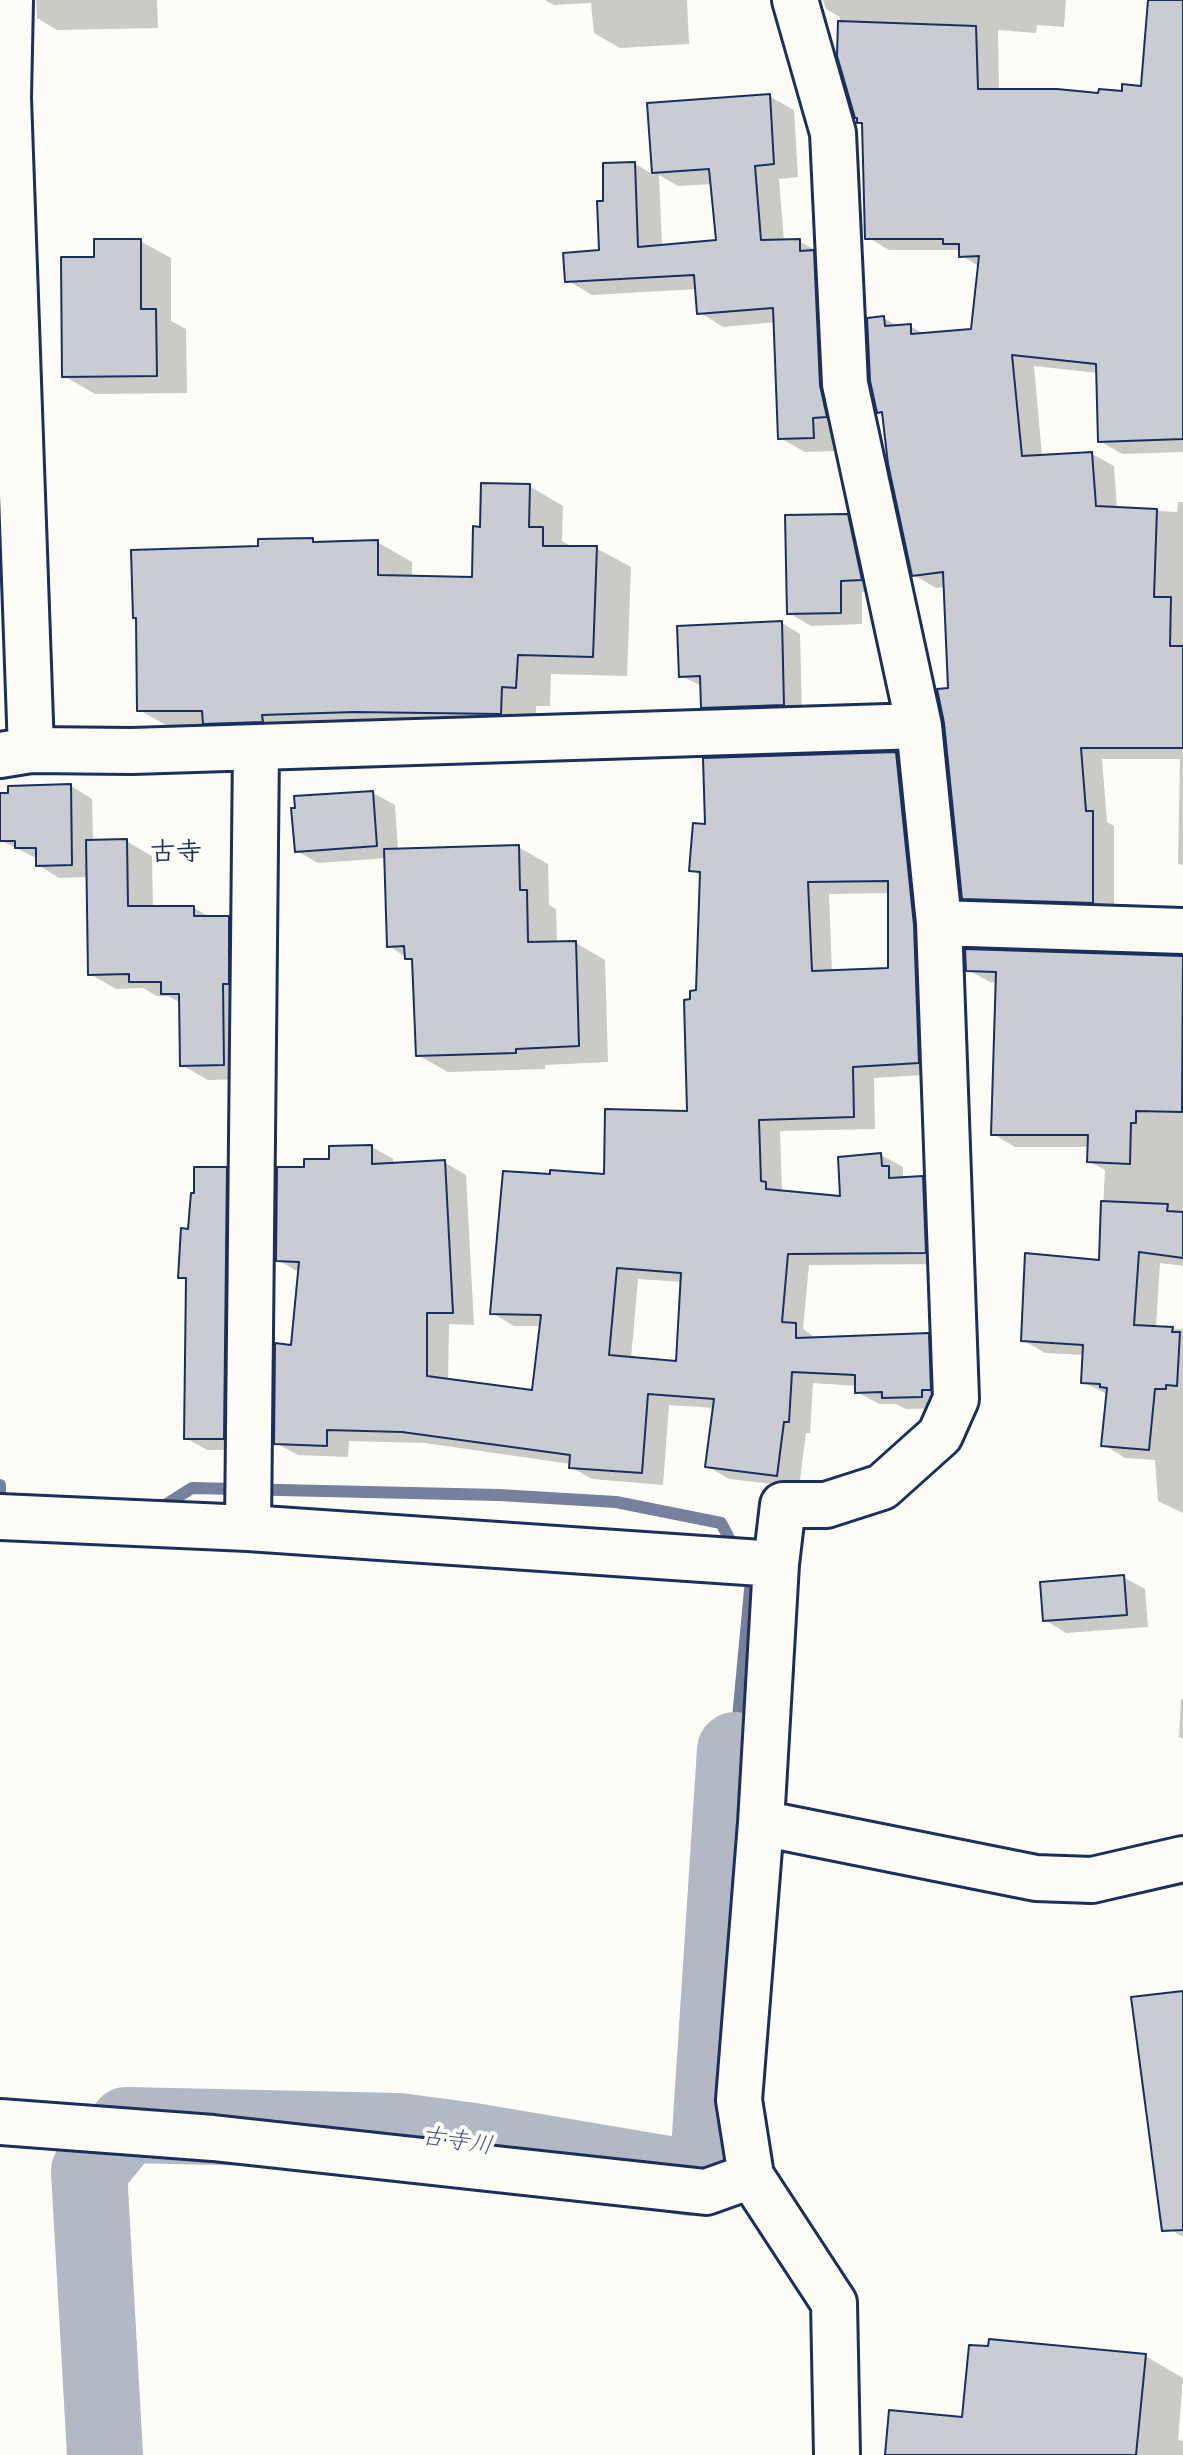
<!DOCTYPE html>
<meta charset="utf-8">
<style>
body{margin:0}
canvas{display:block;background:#fdfcf7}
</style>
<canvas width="1183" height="2455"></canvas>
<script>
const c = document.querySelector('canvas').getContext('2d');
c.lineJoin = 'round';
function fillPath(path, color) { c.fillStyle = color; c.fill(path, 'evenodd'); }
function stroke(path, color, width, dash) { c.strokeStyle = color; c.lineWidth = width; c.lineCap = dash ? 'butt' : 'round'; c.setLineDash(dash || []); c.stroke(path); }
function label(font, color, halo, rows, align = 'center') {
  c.font = font + ' Delius,"Klee One",sans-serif'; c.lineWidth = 8; c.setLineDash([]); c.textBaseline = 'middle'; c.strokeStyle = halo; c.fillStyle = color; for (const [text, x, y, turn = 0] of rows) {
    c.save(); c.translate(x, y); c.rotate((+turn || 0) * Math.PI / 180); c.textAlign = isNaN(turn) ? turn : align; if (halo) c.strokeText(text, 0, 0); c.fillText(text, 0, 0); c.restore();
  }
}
fillPath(new Path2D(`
 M 36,0 L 157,0 L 158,28 L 57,30 L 37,18 Z
 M 545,0 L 687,0 L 689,44 L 620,48 L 594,33 L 591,3 L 554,5 Z
 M 823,0 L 1066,0 L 1064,27 L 1037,25 L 1036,33 L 998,30 L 999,91 L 1100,96 L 1143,88 L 1150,0 L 1183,0 L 1183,452 L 1122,454 L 1100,441 L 1098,373 L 1034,366 L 1042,456 L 1092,454 L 1114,466 L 1117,509 L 1177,512 L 1178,502 L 1183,502 L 1183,866 L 1178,863 L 1180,759 L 1102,759 L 1107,822 L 1114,826 L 1114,915 L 986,910 L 964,898 L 945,587 L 936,588 L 914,575 L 884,415 L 879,412 L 884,318 L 899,327 L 910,326 L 926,335 L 973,331 L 980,267 L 961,255 L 958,250 L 889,250 L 867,237 L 864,125 L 859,122 L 839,56 L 840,17 L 826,9 Z
 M 769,96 L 794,110 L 798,177 L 779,179 L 784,242 L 799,241 L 824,255 L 838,451 L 805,452 L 780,438 L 776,322 L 723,327 L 699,312 L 697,289 L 592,295 L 567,280 L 601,252 L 606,203 L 635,164 L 654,175 L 649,105 ZM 659,175 L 678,186 L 713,184 L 718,241 L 662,246 Z
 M 140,241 L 171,258 L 171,321 L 186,329 L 187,393 L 95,394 L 64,376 L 96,259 Z
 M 529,486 L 563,506 L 562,541 L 574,548 L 596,548 L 631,567 L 627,676 L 551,674 L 550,706 L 536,706 L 535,733 L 173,729 L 139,710 L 260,548 L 313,540 L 319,544 L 377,542 L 412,562 L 412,578 L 474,580 L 482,529 Z
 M 847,516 L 869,529 L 883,592 L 862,592 L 862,624 L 811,626 L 789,613 Z
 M 782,623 L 800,634 L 802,715 L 721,717 L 703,707 L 702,686 L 681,676 Z
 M 896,754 L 918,766 L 940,1074 L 874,1078 L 875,1129 L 780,1131 L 782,1192 L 842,1198 L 881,1155 L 903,1167 L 903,1177 L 923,1178 L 944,1191 L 947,1264 L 809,1265 L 803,1329 L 817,1339 L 928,1335 L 950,1348 L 943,1408 L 906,1409 L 896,1404 L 879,1404 L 857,1392 L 857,1386 L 813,1383 L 810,1433 L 806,1433 L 799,1487 L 729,1479 L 707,1466 L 715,1408 L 669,1405 L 663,1485 L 592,1479 L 571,1467 L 571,1464 L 425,1443 L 349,1441 L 348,1457 L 298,1455 L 276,1443 L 293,1347 L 300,1273 L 278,1260 L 306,1169 L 372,1147 L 393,1159 L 393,1165 L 444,1162 L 466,1175 L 474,1325 L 449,1324 L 448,1381 L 533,1392 L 542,1326 L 514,1326 L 492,1313 L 606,1176 L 689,1113 L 692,1001 L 698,992 L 702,876 L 692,870 L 707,826 ZM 890,893 L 890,970 L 832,972 L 829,894 ZM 638,1279 L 683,1282 L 677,1363 L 631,1359 Z
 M 71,786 L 92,799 L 93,842 L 126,841 L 152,856 L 153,908 L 194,908 L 212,918 L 229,918 L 255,933 L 249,1079 L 208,1080 L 182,1065 L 181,1003 L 168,996 L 157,996 L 143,988 L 116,989 L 90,974 L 88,877 L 59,878 L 38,865 L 38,859 L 0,840 L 0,795 Z
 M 373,793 L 395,805 L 398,851 L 518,847 L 548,864 L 549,905 L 556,909 L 557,943 L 576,943 L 605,960 L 608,1062 L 545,1065 L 545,1069 L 448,1072 L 418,1055 L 415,963 L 389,946 L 387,858 L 318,863 L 297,851 Z
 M 967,951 L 1183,958 L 1183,1266 L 1160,1263 L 1156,1328 L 1183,1329 L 1183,1513 L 1158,1501 L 1155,1460 L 1125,1458 L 1104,1445 L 1109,1395 L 1083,1382 L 1084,1355 L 1045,1353 L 1023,1340 L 1100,1262 L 1105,1170 L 1089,1161 L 1089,1147 L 1015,1147 L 993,1134 L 998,983 L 990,982 L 968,970 Z
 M 226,1169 L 247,1181 L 244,1450 L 207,1450 L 186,1438 L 188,1281 L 180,1276 L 190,1231 Z
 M 1123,1577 L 1145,1589 L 1148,1627 L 1066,1633 L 1045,1620 Z
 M 1181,1699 L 1183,1699 L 1183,1739 L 1179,1737 Z
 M 1183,1993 L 1183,2237 L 1163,2225 Z
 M 1145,2356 L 1183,2378 L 1178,2440 L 1183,2441 L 1183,2455 L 887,2455 L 964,2420 Z`), '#0003');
stroke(new Path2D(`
 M 0,1485 L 0,1504 L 6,1504
 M 157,1505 L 165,1505 L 192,1488 L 499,1495 L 616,1502 L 721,1523 L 737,1553
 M 735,1750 L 751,1579 L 748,1572`), '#76819c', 12);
stroke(new Path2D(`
 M 105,2455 L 89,2171 L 127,2125 L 398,2131 L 473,2141 L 691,2178 L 708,2166 L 735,1750`), '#b3b8c5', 76);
const building = new Path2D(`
 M 1148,0 L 1183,0 L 1183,439 L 1098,442 L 1096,364 L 1012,355 L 1022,456 L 1092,452 L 1096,506 L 1157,509 L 1154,597 L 1171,597 L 1170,646 L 1183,646 L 1183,748 L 1081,748 L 1086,811 L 1093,811 L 1093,903 L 962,899 L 944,723 L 937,689 L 948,688 L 943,572 L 912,576 L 888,464 L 882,412 L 877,413 L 870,381 L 867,318 L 884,316 L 885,326 L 911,324 L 911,334 L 971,329 L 979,256 L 959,257 L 959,244 L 943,244 L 943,239 L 865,239 L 862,123 L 857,123 L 857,118 L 855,118 L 837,56 L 838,21 L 976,26 L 978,89 L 1057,89 L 1098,93 L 1099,89 L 1122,91 L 1122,84 L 1141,86 Z
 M 770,94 L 774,164 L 755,166 L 761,240 L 800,239 L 800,251 L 814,250 L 820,385 L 827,417 L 813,418 L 814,438 L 778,439 L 773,308 L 697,314 L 694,275 L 565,282 L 563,253 L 599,250 L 597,201 L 603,201 L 603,163 L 635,162 L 638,247 L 716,240 L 709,169 L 652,173 L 647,103 Z
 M 94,239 L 141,239 L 141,309 L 156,309 L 157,376 L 62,377 L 61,257 L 94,257 Z
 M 481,483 L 530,484 L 529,527 L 543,527 L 543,546 L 597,546 L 593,657 L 518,655 L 516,688 L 502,687 L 501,714 L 354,712 L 262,715 L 263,722 L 203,724 L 202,711 L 137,711 L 136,618 L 133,618 L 131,550 L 258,546 L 258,539 L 313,538 L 313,542 L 378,540 L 378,575 L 472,577 L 473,526 L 480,527 Z
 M 848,514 L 862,580 L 841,581 L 841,613 L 787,614 L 785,515 Z
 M 782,621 L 784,705 L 701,708 L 700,676 L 679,677 L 677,626 Z
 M 896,752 L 914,925 L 919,1063 L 853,1067 L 854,1117 L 759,1120 L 761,1181 L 766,1182 L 766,1189 L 840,1196 L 838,1157 L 881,1153 L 882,1166 L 889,1166 L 889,1178 L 923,1176 L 926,1253 L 788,1254 L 782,1322 L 796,1323 L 796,1338 L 929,1333 L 931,1390 L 922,1390 L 922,1397 L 882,1398 L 882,1392 L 855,1393 L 855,1375 L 792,1372 L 789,1422 L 784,1422 L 777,1476 L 705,1467 L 714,1399 L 648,1394 L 642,1473 L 569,1468 L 570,1455 L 402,1432 L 327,1430 L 327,1446 L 274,1444 L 275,1343 L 291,1345 L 299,1262 L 276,1261 L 277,1167 L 304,1167 L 304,1159 L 329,1159 L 329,1146 L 372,1145 L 372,1164 L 445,1160 L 453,1313 L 427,1313 L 427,1376 L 532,1390 L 541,1315 L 490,1314 L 503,1171 L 550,1174 L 550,1170 L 604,1174 L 605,1109 L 687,1111 L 684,1000 L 690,999 L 690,991 L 696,990 L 700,872 L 689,871 L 693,823 L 705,824 L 703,758 ZM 888,881 L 888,968 L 812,971 L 808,882 ZM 617,1268 L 681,1273 L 676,1361 L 609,1355 Z
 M 71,784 L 72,865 L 36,866 L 36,848 L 15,848 L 15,841 L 0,841 L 0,793 L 8,793 L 8,786 Z
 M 373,791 L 377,846 L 295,852 L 291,808 L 295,808 L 294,796 Z
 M 127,839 L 128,906 L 194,906 L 194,916 L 229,916 L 229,984 L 223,984 L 224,1065 L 180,1066 L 179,994 L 161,994 L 161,982 L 129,982 L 129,974 L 88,975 L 86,840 Z
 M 519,845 L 520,890 L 527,890 L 528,942 L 576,941 L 579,1046 L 516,1049 L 516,1053 L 416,1056 L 412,959 L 405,959 L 404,946 L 387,947 L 384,849 Z
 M 965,949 L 1183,956 L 1182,1112 L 1136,1111 L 1136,1123 L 1131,1123 L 1130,1164 L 1087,1162 L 1088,1135 L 991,1135 L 996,972 L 966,971 Z
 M 194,1167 L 227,1167 L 224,1439 L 184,1439 L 186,1278 L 178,1278 L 181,1228 L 188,1229 L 191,1193 L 194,1193 Z
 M 1101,1201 L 1168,1204 L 1167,1211 L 1183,1212 L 1183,1258 L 1139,1252 L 1134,1325 L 1173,1327 L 1172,1332 L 1180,1332 L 1177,1386 L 1166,1385 L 1166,1389 L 1155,1389 L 1149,1450 L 1101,1446 L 1107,1388 L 1100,1387 L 1100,1384 L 1081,1383 L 1083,1345 L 1021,1341 L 1025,1253 L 1099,1260 Z
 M 1124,1575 L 1127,1615 L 1043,1621 L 1040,1582 Z
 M 1183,1991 L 1183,2230 L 1162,2231 L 1131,1997 Z
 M 989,2339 L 1146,2354 L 1136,2455 L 885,2455 L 889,2410 L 962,2417 L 969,2345 L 988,2346 Z`);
fillPath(building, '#c9ccd3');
stroke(building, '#1b2f5e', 2);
const minor = new Path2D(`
 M 10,0 L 8,98 L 31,750
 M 795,0 L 833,133 L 845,384 L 919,726 L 939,923 L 956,1399 L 940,1435 L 882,1487 L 826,1505 L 783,1505 L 776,1564 L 761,1823 L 739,2100 L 751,2176 L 834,2303 L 837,2455
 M 256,748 L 248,1528 L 776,1564
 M 0,755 L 31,750 L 132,751 L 919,726
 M 939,923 L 1183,931
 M 0,1517 L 248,1528
 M 761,1823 L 1036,1878 L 1092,1880 L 1183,1859
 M 0,2122 L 213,2138 L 706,2192 L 751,2176`);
stroke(minor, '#1b2f5e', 50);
stroke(minor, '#fdfcf7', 44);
label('italic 24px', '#49587d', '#fdfcf7', [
 ["古寺川",457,2141,9]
]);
label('bold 26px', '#1b2f5e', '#fdfcf7', [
 ["古寺",176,853]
]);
</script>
